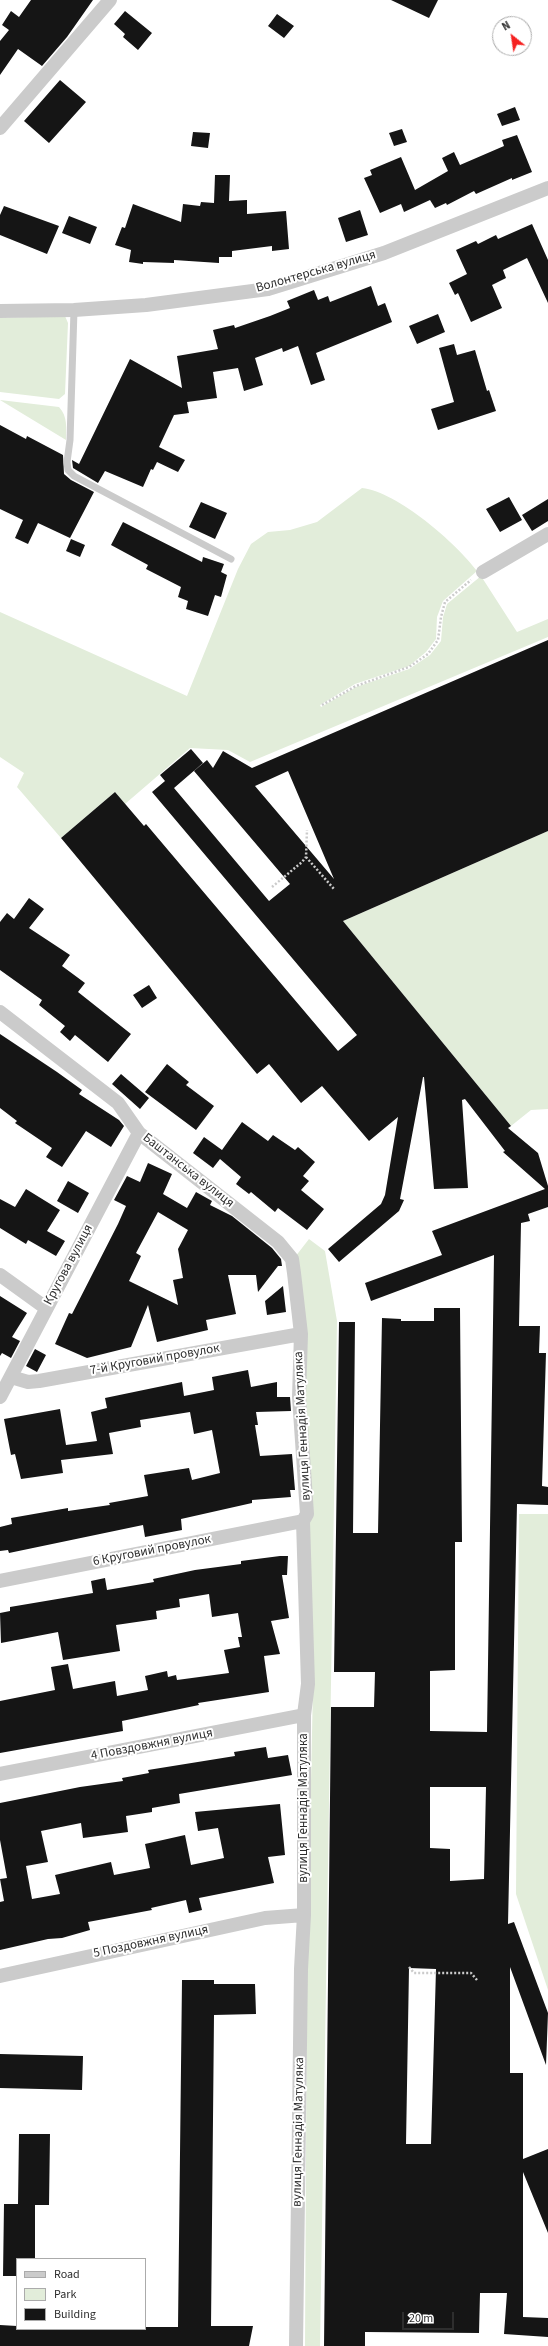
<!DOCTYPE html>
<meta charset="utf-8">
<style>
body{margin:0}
#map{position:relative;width:548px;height:2346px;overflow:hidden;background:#fff;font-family:"Source Sans 3",sans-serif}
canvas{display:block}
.legend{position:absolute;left:16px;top:2258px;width:130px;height:72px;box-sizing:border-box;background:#fff;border:1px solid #ababab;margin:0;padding:5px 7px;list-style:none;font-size:12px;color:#2e2e2e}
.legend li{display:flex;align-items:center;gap:8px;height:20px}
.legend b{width:20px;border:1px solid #ababab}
.north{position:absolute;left:492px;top:16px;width:40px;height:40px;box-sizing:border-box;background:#fff;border:1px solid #ababab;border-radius:50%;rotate:330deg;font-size:11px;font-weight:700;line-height:16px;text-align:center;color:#2e2e2e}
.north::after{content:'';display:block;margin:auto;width:14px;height:18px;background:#f52120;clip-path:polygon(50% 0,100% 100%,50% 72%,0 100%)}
.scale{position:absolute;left:402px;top:2312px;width:52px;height:18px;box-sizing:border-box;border:2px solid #2e2e2e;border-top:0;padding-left:5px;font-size:12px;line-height:14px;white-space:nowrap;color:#2e2e2e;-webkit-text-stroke:3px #fff;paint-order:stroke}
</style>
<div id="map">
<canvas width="548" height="2346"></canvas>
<ul class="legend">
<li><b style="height:5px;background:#cbcbcb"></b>Road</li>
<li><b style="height:11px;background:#e2edda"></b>Park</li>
<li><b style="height:11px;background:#151515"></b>Building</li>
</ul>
<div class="north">N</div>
<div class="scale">20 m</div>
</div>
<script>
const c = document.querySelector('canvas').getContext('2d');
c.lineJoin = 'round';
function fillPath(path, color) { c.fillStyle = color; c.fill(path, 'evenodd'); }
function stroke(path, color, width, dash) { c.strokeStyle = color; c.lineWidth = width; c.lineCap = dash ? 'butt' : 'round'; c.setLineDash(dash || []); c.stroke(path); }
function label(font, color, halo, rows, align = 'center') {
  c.font = font + ' "Source Sans 3",sans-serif'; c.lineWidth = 4; c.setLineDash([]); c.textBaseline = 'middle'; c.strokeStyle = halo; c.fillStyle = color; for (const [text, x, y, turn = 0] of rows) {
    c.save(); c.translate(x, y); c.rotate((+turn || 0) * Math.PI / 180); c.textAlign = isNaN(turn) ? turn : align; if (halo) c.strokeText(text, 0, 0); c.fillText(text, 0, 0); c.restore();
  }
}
fillPath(new Path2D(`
 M 65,316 L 68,323 L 65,394 L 59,399 L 0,392 L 0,318 Z
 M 0,400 L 59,407 C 68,417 66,427 66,440 Z
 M 362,488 C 398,492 456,543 477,571 L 443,601 L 437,617 L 436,639 L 426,652 L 409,666 L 355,684 L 320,705 L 321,707 L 356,687 L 409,669 L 430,655 L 441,641 L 443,617 L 447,604 L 481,576 L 517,632 L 548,619 L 548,637 L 250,762 L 228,750 L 190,748 L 125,804 L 115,792 L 61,838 L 17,787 L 24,773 L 0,757 L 0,612 L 187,696 L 238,569 L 251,544 L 268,532 L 290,530 L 317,522 Z
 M 548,831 L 548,1109 L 531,1110 L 511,1126 L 343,921 Z
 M 309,1239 L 325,1251 L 337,1321 L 320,2346 L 305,2346 L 307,1973 L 313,1686 L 295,1257 Z
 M 519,1514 L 548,1514 L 548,1990 L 516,1894 Z`), '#e2edda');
fillPath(new Path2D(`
 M 31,0 L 93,0 L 67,37 L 42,66 L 18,49 L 0,75 L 0,41 L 9,30 L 2,25 L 11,11 L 19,17 Z
 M 391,0 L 438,0 L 429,18 Z
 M 125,11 L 152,33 L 138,50 L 123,37 L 125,34 L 114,24 Z
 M 277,14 L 294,26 L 284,38 L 268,26 Z
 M 60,80 L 86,102 L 49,143 L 24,121 Z
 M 515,107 L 520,120 L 502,126 L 497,114 Z
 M 402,129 L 407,142 L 394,146 L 389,133 Z
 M 193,132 L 210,133 L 208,148 L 191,146 Z
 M 517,135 L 532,172 L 512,180 L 512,178 L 476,194 L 474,191 L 447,205 L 446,203 L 435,208 L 430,200 L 404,212 L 401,204 L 380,213 L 364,178 L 372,175 L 370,170 L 401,157 L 415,190 L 448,171 L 442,158 L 454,152 L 460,165 L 504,146 L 502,140 Z
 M 215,175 L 230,175 L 229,201 L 247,200 L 247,214 L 286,211 L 289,249 L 272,251 L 272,246 L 232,251 L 232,257 L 219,257 L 219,263 L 174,260 L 174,263 L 143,262 L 143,264 L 129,262 L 131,250 L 115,245 L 122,227 L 125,228 L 133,204 L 181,222 L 183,204 L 200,206 L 201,202 L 214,203 Z
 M 4,206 L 59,226 L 47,254 L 0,235 L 0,215 Z
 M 360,210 L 368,235 L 346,242 L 338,218 Z
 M 69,216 L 97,227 L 90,244 L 62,233 Z
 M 532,224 L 548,260 L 548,303 L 527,258 L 503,270 L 506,278 L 492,285 L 502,308 L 471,322 L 458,293 L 455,295 L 449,283 L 467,274 L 456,250 L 476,241 L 478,244 L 496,235 L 498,239 Z
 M 371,286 L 378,306 L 385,303 L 392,322 L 316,353 L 325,380 L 311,385 L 298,346 L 283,352 L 282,348 L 255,358 L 263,385 L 244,391 L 238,368 L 213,372 L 217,398 L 187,402 L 189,413 L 174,415 L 159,447 L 185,460 L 178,472 L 157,462 L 153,470 L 151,469 L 143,487 L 105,471 L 98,483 L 73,468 L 72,460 L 79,464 L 130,359 L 182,388 L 177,356 L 218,349 L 213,330 L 234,325 L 235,328 L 270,316 L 290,308 L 287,301 L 314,290 L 318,300 L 328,296 L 330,302 Z
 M 438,314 L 445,332 L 417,344 L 409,326 Z
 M 454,344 L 457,355 L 475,350 L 487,391 L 489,390 L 496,411 L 438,430 L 431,409 L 454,402 L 439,348 Z
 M 0,425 L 26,439 L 27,436 L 63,455 L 64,474 L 71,480 L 94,492 L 70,538 L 38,523 L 28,544 L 15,538 L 23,520 L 0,509 Z
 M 509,497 L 522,520 L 500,532 L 486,509 Z
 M 548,499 L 548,521 L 532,531 L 522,515 Z
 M 201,502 L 227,513 L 215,539 L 189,527 Z
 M 123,522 L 202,562 L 203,557 L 224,564 L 221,572 L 227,575 L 221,597 L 215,595 L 208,616 L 186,609 L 188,601 L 178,597 L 181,587 L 146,569 L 148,565 L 111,545 Z
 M 71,539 L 85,545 L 80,557 L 66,551 Z
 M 548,640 L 548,831 L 343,921 L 511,1126 L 508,1128 L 538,1153 L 548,1186 L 548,1207 L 528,1214 L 530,1221 L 521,1223 L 519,1326 L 540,1326 L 539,1353 L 546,1353 L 542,1486 L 548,1487 L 548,1505 L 517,1504 L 508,1924 L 514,1922 L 548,2013 L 546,2065 L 510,1967 L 510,2073 L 523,2073 L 523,2159 L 548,2149 L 548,2233 L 523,2172 L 523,2317 L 548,2318 L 548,2337 L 504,2334 L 507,2293 L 480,2293 L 479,2333 L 365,2332 L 365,2346 L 324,2346 L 331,1707 L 374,1707 L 375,1672 L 334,1672 L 339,1322 L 355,1322 L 353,1533 L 378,1533 L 382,1318 L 401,1319 L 401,1321 L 434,1321 L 434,1308 L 460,1308 L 462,1542 L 455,1542 L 455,1670 L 430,1671 L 430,1731 L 487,1732 L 494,1255 L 371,1301 L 365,1283 L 442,1255 L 432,1231 L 545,1189 L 503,1152 L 505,1151 L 465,1099 L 462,1100 L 468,1188 L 434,1189 L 424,1077 L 423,1077 L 400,1199 L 404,1200 L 399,1211 L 339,1262 L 328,1249 L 381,1204 L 385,1195 L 398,1117 L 369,1141 L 322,1086 L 301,1103 L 269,1064 L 257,1074 L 61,838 L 115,792 L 144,826 L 146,824 L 338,1051 L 357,1035 L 152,792 L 165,781 L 160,775 L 191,749 L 203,763 L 174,788 L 269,901 L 290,884 L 194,771 L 207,760 L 213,768 L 223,751 L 252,768 ZM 288,771 L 334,879 L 255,786 ZM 430,1787 L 486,1787 L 484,1879 L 450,1881 L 450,1849 L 430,1848 ZM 409,1968 L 436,1969 L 431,2144 L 406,2144 Z
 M 29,898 L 44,909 L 29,928 L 70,955 L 62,966 L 85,983 L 78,992 L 131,1034 L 108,1062 L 75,1035 L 70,1041 L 60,1032 L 65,1026 L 39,1005 L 42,1000 L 0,970 L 0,922 L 7,913 L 14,919 Z
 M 149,985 L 157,998 L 142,1008 L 133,995 Z
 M 0,1034 L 57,1072 L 82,1090 L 79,1094 L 119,1120 L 124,1126 L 111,1147 L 86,1131 L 62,1167 L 46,1157 L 52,1148 L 15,1123 L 17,1121 L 0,1108 Z
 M 167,1064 L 189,1082 L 186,1085 L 214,1106 L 196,1130 L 145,1092 Z
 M 121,1074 L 149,1098 L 140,1109 L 112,1084 Z
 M 242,1122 L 268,1141 L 273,1135 L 295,1150 L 298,1147 L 315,1162 L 303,1176 L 309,1181 L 301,1190 L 324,1209 L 307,1230 L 278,1208 L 275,1212 L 251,1192 L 249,1194 L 236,1184 L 241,1177 L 220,1159 L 213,1168 L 193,1153 L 204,1137 L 222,1150 Z
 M 148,1163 L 172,1174 L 163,1194 L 187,1208 L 196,1192 L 212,1201 L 210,1205 L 232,1216 L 272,1248 L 281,1259 L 282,1266 L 278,1266 L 258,1292 L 256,1275 L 228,1275 L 236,1314 L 206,1320 L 208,1330 L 157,1342 L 148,1305 L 131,1347 L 87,1358 L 55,1344 L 69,1313 L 72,1314 L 118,1224 L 126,1206 L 114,1200 L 127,1176 L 140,1182 ZM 158,1212 L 188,1230 L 178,1249 L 183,1278 L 173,1280 L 178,1305 L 129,1281 L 141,1256 L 136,1253 Z
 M 68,1181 L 89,1193 L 78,1213 L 57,1201 Z
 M 26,1189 L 60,1210 L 47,1231 L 65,1241 L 56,1256 L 28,1240 L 26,1244 L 0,1228 L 0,1199 L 15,1207 Z
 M 283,1286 L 286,1312 L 267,1315 L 265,1301 Z
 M 0,1296 L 27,1313 L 12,1337 L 20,1341 L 11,1358 L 2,1353 L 0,1356 Z
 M 35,1349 L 46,1355 L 37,1372 L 26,1366 Z
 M 248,1370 L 251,1387 L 277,1382 L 277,1397 L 290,1397 L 291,1411 L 256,1412 L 258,1425 L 255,1425 L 260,1456 L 292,1454 L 295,1490 L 290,1490 L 291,1497 L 252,1500 L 252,1503 L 181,1519 L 182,1530 L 145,1537 L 143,1525 L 9,1553 L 8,1550 L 0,1551 L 0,1527 L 12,1524 L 11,1518 L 68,1508 L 68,1511 L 110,1505 L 109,1503 L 148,1496 L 144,1475 L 189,1468 L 192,1480 L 220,1473 L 212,1430 L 194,1434 L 190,1412 L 140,1420 L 141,1427 L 109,1433 L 113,1454 L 61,1460 L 63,1473 L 21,1479 L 15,1454 L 11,1455 L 4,1419 L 60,1409 L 66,1445 L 97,1441 L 91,1412 L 107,1408 L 105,1398 L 182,1382 L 184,1396 L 214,1390 L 212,1377 Z
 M 280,1556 L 288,1556 L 287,1575 L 282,1575 L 289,1618 L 271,1621 L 280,1654 L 264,1656 L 269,1692 L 198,1703 L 199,1705 L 122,1721 L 123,1731 L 0,1753 L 0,1701 L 55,1690 L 51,1667 L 68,1664 L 73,1689 L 115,1681 L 117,1696 L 148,1690 L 145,1676 L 167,1671 L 168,1677 L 176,1675 L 177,1680 L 229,1673 L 224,1650 L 240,1647 L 238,1637 L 242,1637 L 238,1613 L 212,1617 L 209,1594 L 179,1599 L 180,1607 L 156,1611 L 157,1619 L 116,1625 L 120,1651 L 63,1660 L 58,1632 L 1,1643 L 0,1613 L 10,1611 L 10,1607 L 93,1593 L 91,1581 L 105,1578 L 107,1590 L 154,1582 L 153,1579 L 195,1570 L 241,1564 L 241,1561 Z
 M 266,1747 L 268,1758 L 288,1755 L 292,1775 L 179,1794 L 180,1803 L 152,1808 L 152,1812 L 126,1816 L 128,1832 L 83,1838 L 81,1823 L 41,1831 L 48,1862 L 26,1866 L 32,1899 L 60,1894 L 55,1875 L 111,1862 L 114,1875 L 150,1868 L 145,1844 L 185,1835 L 191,1865 L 224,1858 L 218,1828 L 198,1831 L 195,1812 L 280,1804 L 285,1855 L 268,1857 L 274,1883 L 199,1898 L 202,1910 L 189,1913 L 186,1900 L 151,1908 L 152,1910 L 88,1922 L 90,1930 L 62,1938 L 48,1939 L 0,1950 L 0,1902 L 4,1901 L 0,1879 L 7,1878 L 0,1840 L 0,1803 L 80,1787 L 123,1781 L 122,1778 L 149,1773 L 148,1770 L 235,1756 L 234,1752 Z
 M 182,1980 L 214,1980 L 214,1984 L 255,1984 L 256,2014 L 214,2015 L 211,2326 L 253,2326 L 249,2346 L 0,2346 L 0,2325 L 17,2326 L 17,2329 L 145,2329 L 145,2327 L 178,2327 Z
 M 0,2054 L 83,2056 L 82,2090 L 0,2088 Z
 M 19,2134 L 50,2134 L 49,2205 L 35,2205 L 35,2259 L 17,2259 L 17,2276 L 3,2276 L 4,2204 L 18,2204 Z`), '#151515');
stroke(new Path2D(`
 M 322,705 L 356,686 L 409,667 L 428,654 L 438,640 L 441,617 L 445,602 L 471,580
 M 306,857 L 334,889
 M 272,887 L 302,862 L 306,857 L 307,830
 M 409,1967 L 414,1973 L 471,1973 L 477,1980`), '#cbcbcb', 2.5, [2, 2]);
stroke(new Path2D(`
 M 74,310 L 70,440 L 67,462 L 68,470 L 74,476 L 231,559`), '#cbcbcb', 7);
stroke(new Path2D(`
 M 0,128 L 110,0
 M 0,311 L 74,310 L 146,305 L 268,289 L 384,253 L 548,188
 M 483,572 L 548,534
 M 0,1012 L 118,1103 L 139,1133 L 278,1242 L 292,1259 L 294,1273 L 301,1334 L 299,1397 L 307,1514 L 303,1521 L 308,1684 L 304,1715 L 304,1915 L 301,1969 L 296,2346
 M 0,1275 L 46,1308
 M 11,1377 L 28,1382 L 39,1381 L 301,1334
 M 0,1397 L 139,1133
 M 0,1581 L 303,1521
 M 0,1774 L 304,1715
 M 0,1976 L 265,1918 L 304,1915`), '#cbcbcb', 14);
label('13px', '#2e2e2e', '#fff', [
 ["Волонтерська вулиця",316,272,-16],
 ["Баштанська вулиця",188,1171,38],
 ["Кругова вулиця",69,1265,-62],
 ["7-й Круговий провулок",155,1360,-10],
 ["вулиця Геннадія Матуляка",303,1426,-93],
 ["6 Круговий провулок",152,1551,-11],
 ["4 Повздовжня вулиця",152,1745,-11],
 ["вулиця Геннадія Матуляка",304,1808,-90],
 ["5 Поздовжня вулиця",151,1942,-12],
 ["вулиця Геннадія Матуляка",299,2132,-89]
]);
</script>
